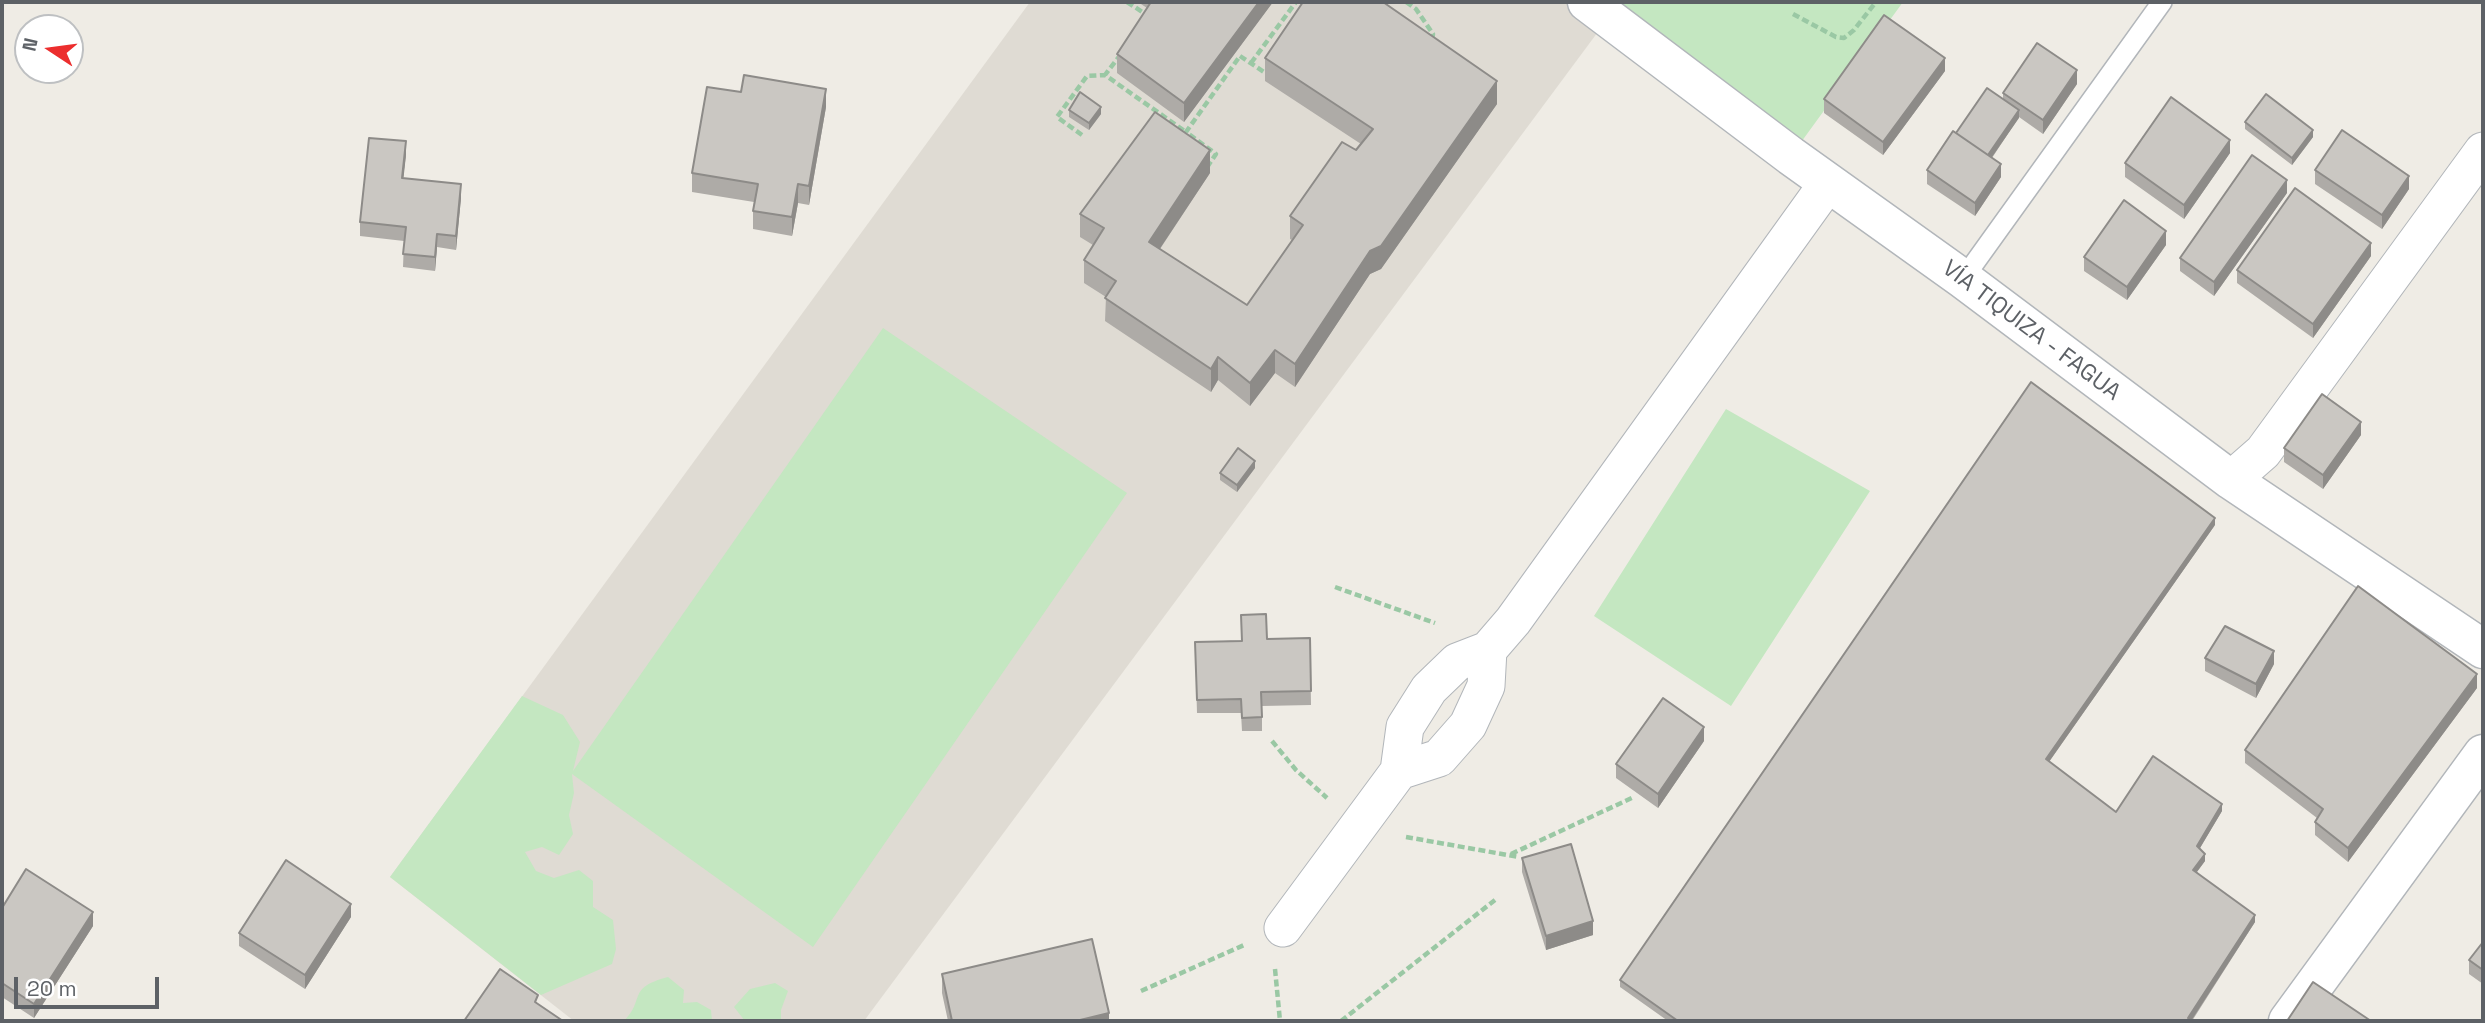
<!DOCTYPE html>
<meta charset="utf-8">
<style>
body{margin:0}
#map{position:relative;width:2485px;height:1023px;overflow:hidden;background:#efece5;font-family:"Space Grotesk",sans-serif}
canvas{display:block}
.frame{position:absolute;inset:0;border:4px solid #5d6166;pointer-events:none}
.north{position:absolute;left:14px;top:14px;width:70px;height:70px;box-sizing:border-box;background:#fff;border:2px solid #bec0c2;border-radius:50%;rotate:283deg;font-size:19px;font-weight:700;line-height:28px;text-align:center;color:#5d6166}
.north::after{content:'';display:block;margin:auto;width:24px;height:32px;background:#ec2e2e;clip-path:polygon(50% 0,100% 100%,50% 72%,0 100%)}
.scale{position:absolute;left:14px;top:977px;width:145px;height:32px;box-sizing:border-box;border:4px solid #5d6166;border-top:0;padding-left:9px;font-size:21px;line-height:24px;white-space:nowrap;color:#5d6166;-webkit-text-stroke:5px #fff;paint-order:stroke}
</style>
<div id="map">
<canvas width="2485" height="1023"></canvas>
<div class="frame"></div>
<div class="north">N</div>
<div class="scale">20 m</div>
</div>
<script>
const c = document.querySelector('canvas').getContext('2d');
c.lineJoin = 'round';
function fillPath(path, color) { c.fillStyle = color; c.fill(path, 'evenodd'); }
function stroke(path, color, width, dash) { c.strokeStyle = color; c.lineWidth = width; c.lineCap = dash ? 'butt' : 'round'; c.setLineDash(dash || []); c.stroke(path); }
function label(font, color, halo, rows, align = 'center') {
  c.font = font + ' "Space Grotesk",sans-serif'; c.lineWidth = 5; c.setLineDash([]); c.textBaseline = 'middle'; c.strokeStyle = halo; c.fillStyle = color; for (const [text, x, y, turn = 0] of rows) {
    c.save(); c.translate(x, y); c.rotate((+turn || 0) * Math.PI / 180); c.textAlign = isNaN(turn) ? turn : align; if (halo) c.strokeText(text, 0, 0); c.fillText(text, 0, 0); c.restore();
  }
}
fillPath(new Path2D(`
 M 1030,2 L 1587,2 L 1609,17 L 864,1021 L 574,1021 L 390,877 Z`), '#dfdbd3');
fillPath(new Path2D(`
 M 1577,2 L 1903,2 L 1791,156 Z
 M 883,328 L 1127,493 L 813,947 L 572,774 L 574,793 L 569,815 L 573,834 L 559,855 L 542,847 L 525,852 L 536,871 L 554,878 L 579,870 L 593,881 L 593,907 L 613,920 L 616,949 L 612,964 L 541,995 L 390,877 L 522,696 L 563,715 L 580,742 L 573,771 Z
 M 1726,409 L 1870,491 L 1731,706 L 1594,616 Z
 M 668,977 L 684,990 L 683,1003 L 697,1002 L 711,1010 L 712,1021 L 624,1021 C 646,999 626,988 668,977 Z
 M 775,983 L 788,991 L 781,1010 L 781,1021 L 745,1021 L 734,1007 L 750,989 Z`), '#c4e7c1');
const service = new Path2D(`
 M 1963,279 L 2162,2`);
const minor = new Path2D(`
 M 2231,480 L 2263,452 L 2483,151
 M 1399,771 L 1439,758 L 1468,725 L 1486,686 L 1488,650
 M 1283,928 L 1399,771 L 1405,727 L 1429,689 L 1457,662 L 1488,650 L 1513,621 L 1828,183`);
const tertiary = new Path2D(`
 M 1587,2 L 1791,156 L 1963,279 L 2231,480 L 2483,649
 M 2288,1021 L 2483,754`);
stroke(service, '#b2b6ba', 22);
stroke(minor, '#b2b6ba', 39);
stroke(tertiary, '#b2b6ba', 41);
stroke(new Path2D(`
 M 1127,2 L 1147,15
 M 1406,2 L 1416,9 L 1433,34 L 1432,41
 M 1793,14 L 1836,37 L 1844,38 L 1854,30 L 1876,2
 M 1121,54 L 1105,75 L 1186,132
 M 1240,56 L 1369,142 L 1243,321 L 1146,257 L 1216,154 L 1186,132 Z
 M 1251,63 L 1296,2
 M 1082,135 L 1057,117 L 1087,76 L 1105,75
 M 1335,587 L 1435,623
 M 1272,741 L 1296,770 L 1327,798
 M 1406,837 L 1519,857
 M 1511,854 L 1634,797
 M 1275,969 L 1280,1021
 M 1141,991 L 1244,945
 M 1341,1021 L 1495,900`), '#9ac8a4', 4.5, [7, 3.5]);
stroke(service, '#fff', 19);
stroke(minor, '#fff', 37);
stroke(tertiary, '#fff', 38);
fillPath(new Path2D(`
 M 1138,2 L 1273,2 L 1184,122 L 1117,73 L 1117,54 L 1147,8 Z
 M 1265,58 L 1497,104 L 1381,269 L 1370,274 L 1295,387 L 1275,373 L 1250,406 L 1218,380 L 1211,392 L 1105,321 L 1106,297 L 1084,283 L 1084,260 L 1093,245 L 1080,237 L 1080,214 L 1210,173 L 1160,249 L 1247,305 L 1292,240 L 1290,239 L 1290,216 L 1356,150 L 1361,144 L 1265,81 Z
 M 1945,71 L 1883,155 L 1824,113 L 1824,99 Z
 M 2077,84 L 2043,134 L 2019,117 L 1992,158 L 2001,177 L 1975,216 L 1927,184 L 1927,170 L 1956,133 L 2003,100 L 2003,93 Z
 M 826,107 L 809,205 L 798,203 L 792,236 L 753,229 L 753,211 L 754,202 L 692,192 L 692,173 Z
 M 1069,110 L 1101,114 L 1089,130 L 1069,117 Z
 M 2245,122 L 2313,137 L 2292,165 L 2245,129 Z
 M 2230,153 L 2184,219 L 2125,177 L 2125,163 Z
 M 406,155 L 403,178 L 461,198 L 456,250 L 437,247 L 435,271 L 403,267 L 404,241 L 360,236 L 360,222 Z
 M 2315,170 L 2409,189 L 2382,229 L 2315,184 Z
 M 2287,193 L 2214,296 L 2180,271 L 2180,258 Z
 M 2166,245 L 2127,300 L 2084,271 L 2084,257 Z
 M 2371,256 L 2313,338 L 2237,283 L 2237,270 Z
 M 2361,435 L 2323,489 L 2284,462 L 2284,448 Z
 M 1255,468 L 1237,492 L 1220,480 L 1220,473 Z
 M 2215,525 L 2049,762 L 2116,812 L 2222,811 L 2200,848 L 2205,861 L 2197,872 L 2255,922 L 2192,1021 L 1668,1021 L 1620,987 L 1620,980 Z
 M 1310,638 L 1311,705 L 1262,706 L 1262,731 L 1242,731 L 1241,713 L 1197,713 L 1195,642 Z
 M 2205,658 L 2274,664 L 2256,698 L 2205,671 Z
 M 2477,688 L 2348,862 L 2315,835 L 2315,822 L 2317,818 L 2245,763 L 2245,750 Z
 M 1704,741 L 1658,808 L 1616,778 L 1616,764 Z
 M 1522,858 L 1593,935 L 1546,950 L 1522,872 Z
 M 2,908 L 93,926 L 34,1018 L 2,997 Z
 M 351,917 L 305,989 L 239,946 L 239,933 Z
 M 2483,942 L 2483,984 L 2469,974 L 2469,960 Z
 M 942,974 L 1109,1021 L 948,1021 L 942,993 Z`), '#aeaba7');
fillPath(new Path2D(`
 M 1259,2 L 1273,2 L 1184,122 L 1184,103 Z
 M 1945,58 L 1945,71 L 1883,155 L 1883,142 Z
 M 2077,70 L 2077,84 L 2043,134 L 2043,120 Z
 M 1497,81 L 1497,104 L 1381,269 L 1370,274 L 1295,387 L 1295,364 L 1370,251 Z
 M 826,89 L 826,107 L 809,205 L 809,186 Z
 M 1101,107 L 1101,114 L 1089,130 L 1089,123 Z
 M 2019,110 L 2019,118 L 1985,167 L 1985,160 Z
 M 2313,130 L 2313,137 L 2292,165 L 2292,158 Z
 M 2230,140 L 2230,153 L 2184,219 L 2184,205 Z
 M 406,141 L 406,155 L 402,192 L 402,178 Z
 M 1210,150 L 1210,173 L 1149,265 L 1149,242 Z
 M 2001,164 L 2001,177 L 1975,216 L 1975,203 Z
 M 2409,176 L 2409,189 L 2382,229 L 2382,215 Z
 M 2287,180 L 2287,193 L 2214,296 L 2214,282 Z
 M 461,184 L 461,198 L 456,250 L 456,236 Z
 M 798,184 L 798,203 L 792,236 L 792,217 Z
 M 2166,231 L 2166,245 L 2127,300 L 2127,287 Z
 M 437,234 L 437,247 L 435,271 L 435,257 Z
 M 2371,243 L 2371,256 L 2313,338 L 2313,324 Z
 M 1275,350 L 1275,373 L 1250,406 L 1250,383 Z
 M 1218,357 L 1218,380 L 1211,392 L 1211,369 Z
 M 2361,422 L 2361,435 L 2323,489 L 2323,475 Z
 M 1255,461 L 1255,468 L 1237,492 L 1237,485 Z
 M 2215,518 L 2215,525 L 2046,766 L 2046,759 Z
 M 2274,651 L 2274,664 L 2256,698 L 2256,684 Z
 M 2477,674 L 2477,688 L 2348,862 L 2348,848 Z
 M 1704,727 L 1704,741 L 1658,808 L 1658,794 Z
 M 2222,804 L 2222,811 L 2197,853 L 2197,846 Z
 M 2205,854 L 2205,861 L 2193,877 L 2193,870 Z
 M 351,904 L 351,917 L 305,989 L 305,975 Z
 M 93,912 L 93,926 L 34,1018 L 34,1004 Z
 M 2255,915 L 2255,922 L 2191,1021 L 2188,1018 Z
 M 1593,921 L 1593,935 L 1546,950 L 1546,936 Z
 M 1109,1013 L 1109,1021 L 1076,1021 Z`), '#8d8b88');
const building = new Path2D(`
 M 1151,2 L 1259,2 L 1184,103 L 1117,54 Z
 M 1303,2 L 1383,2 L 1497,81 L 1381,246 L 1370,251 L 1295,364 L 1275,350 L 1250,383 L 1218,357 L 1211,369 L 1105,298 L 1116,281 L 1084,260 L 1104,228 L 1080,214 L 1155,112 L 1210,150 L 1149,242 L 1247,305 L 1303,225 L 1290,216 L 1342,142 L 1356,150 L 1373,129 L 1265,58 Z
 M 1884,15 L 1945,58 L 1883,142 L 1824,99 Z
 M 2037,43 L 2077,70 L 2043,120 L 2003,93 Z
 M 744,75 L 826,89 L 809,186 L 798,184 L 792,217 L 753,211 L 758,184 L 692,173 L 707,87 L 741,92 Z
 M 1987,88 L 2019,110 L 1988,155 L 1956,133 Z
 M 1080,92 L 1101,107 L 1089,123 L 1069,110 Z
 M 2266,94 L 2313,130 L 2292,158 L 2245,122 Z
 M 2171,97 L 2230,140 L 2184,205 L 2125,163 Z
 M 2342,130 L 2409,176 L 2382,215 L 2315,170 Z
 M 1953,131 L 2001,164 L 1975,203 L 1927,170 Z
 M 369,138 L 406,141 L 402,178 L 461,184 L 456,236 L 437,234 L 435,257 L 403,254 L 406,227 L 360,222 Z
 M 2252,155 L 2287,180 L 2214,282 L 2180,258 Z
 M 2295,188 L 2371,243 L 2313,324 L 2237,270 Z
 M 2124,200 L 2166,231 L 2127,287 L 2084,257 Z
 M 2031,382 L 2215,518 L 2046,759 L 2116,812 L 2153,756 L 2222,804 L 2197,846 L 2205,854 L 2193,870 L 2255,915 L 2188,1018 L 2192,1021 L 1678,1021 L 1620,980 Z
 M 2322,394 L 2361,422 L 2323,475 L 2284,448 Z
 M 1238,448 L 1255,461 L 1237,485 L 1220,473 Z
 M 2358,586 L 2477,674 L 2348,848 L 2315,822 L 2323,809 L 2245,750 Z
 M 1266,614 L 1267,639 L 1310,638 L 1311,691 L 1261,692 L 1262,717 L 1242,718 L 1241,699 L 1197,700 L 1195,642 L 1242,641 L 1241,615 Z
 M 2225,626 L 2274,651 L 2256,684 L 2205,658 Z
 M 1663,698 L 1704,727 L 1658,794 L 1616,764 Z
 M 1571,844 L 1593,921 L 1546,936 L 1522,858 Z
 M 286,860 L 351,904 L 305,975 L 239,933 Z
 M 26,869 L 93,912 L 34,1004 L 2,983 L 2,908 Z
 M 1092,939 L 1109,1013 L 1076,1021 L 952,1021 L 942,974 Z
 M 2483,942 L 2483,970 L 2469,960 Z
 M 500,969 L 538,995 L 535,1002 L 563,1021 L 464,1021 Z
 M 2313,982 L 2371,1021 L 2287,1021 Z`);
fillPath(building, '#cac7c2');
stroke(building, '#8d8b88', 2);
label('23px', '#5d6166', '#fff', [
 ["VÍA TIQUIZA - FAGUA",2031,331,37]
]);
</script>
